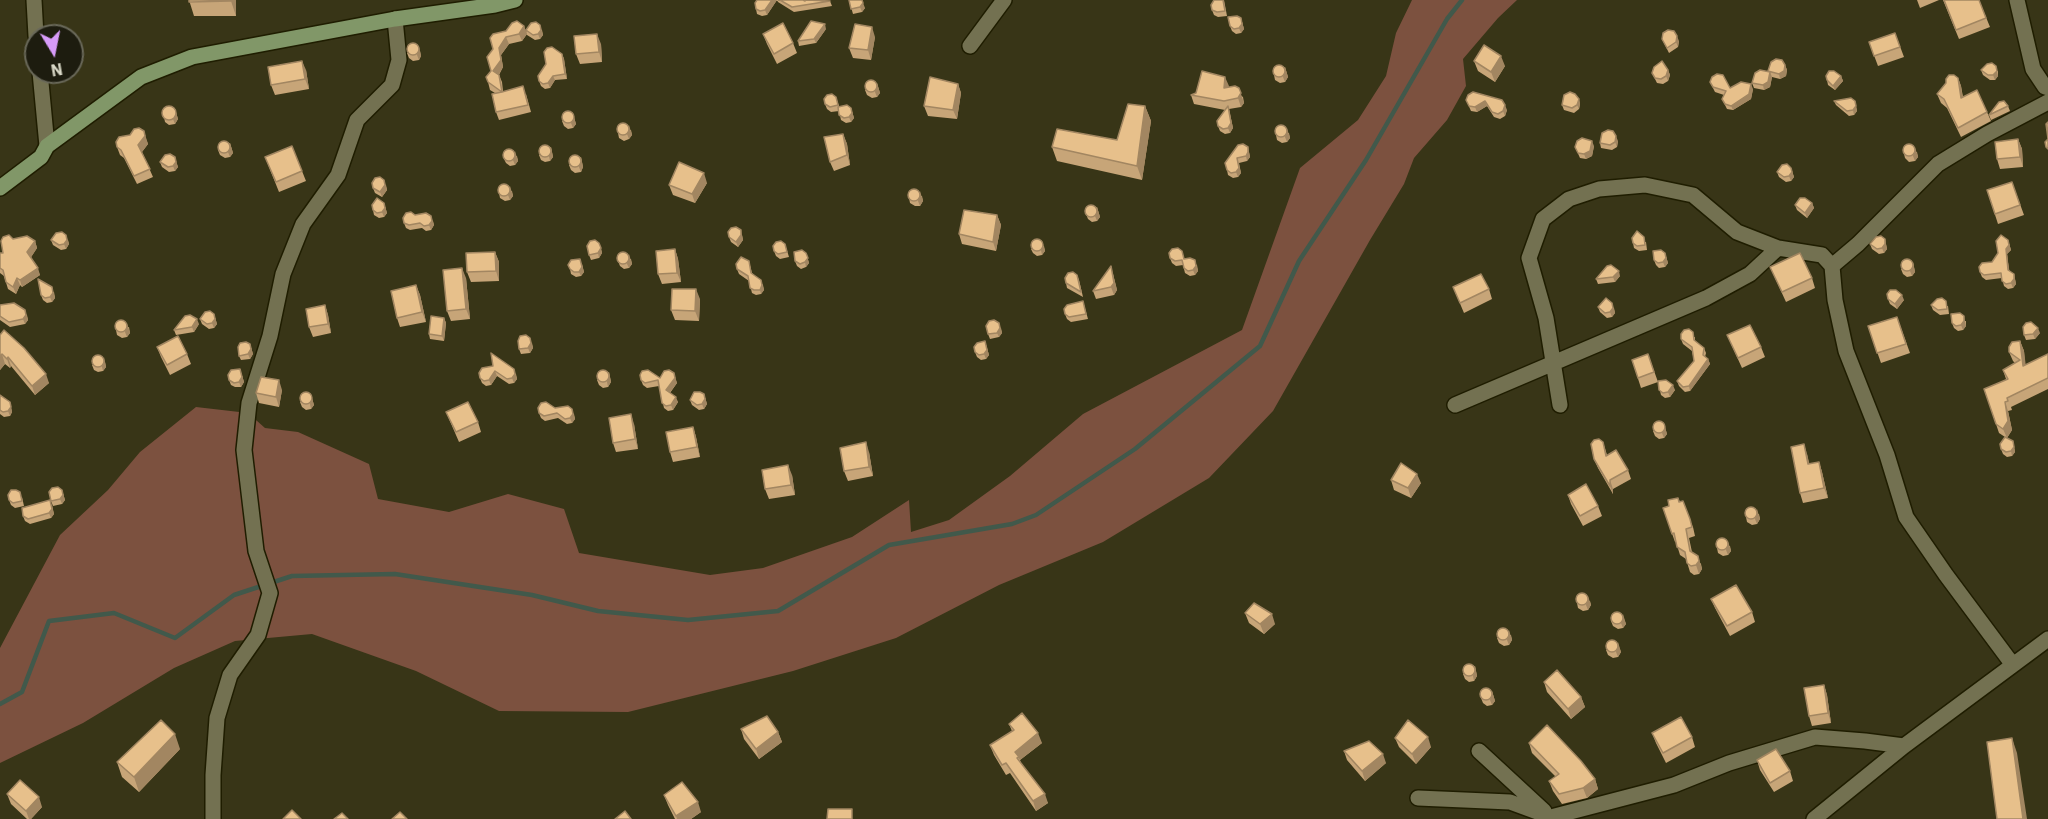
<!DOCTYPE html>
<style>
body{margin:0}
#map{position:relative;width:2048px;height:819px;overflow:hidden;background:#383517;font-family:"IBM Plex Sans",sans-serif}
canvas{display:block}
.north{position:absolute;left:24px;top:24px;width:60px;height:60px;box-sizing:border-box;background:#1d1c0f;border:2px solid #696859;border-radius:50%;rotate:170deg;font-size:16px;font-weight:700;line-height:24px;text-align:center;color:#dad9c8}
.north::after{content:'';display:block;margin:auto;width:21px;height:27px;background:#d79bf9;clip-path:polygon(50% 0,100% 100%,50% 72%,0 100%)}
</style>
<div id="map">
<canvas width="2048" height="819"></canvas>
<div class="north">N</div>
</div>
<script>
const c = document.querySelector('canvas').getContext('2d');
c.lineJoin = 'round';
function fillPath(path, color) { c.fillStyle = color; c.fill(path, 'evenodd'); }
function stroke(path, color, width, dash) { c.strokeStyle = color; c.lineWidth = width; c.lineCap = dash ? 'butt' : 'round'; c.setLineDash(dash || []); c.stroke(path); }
fillPath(new Path2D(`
 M 1412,0 L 1517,0 L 1498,18 L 1463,59 L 1466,86 L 1447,120 L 1414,158 L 1404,184 L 1370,240 L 1273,411 L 1209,478 L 1103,542 L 999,585 L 896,638 L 793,671 L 628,712 L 499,711 L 416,671 L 312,634 L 235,641 L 174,668 L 83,723 L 0,763 L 0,648 L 60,535 L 108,490 L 140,452 L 196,407 L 248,413 L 265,428 L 298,432 L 369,464 L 378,499 L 449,512 L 508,494 L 564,509 L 579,553 L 710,575 L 763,568 L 852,537 L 909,500 L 911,532 L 949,520 L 1010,476 L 1083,414 L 1242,330 L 1300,168 L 1358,120 L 1386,76 L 1396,33 Z`), '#7c513f');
stroke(new Path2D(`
 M 0,704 L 22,692 L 49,621 L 114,613 L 175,638 L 234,595 L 292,576 L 395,574 L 532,595 L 598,611 L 688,620 L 778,611 L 889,545 L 1012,524 L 1036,515 L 1135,449 L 1260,346 L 1299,261 L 1366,160 L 1447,19 L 1462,0`), '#41594b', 4.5);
const street = new Path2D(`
 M 34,0 L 36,36
 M 2017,0 L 2033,69 L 2045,87 L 2048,88
 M 970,46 L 1004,0
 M 40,72 L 47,146
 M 1832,266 L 1858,244 L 1938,164 L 1987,134 L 2048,102
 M 1455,405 L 1706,298 L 1750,274 L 1778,248
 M 1560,405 L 1546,318 L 1529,258 L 1543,219 L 1569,199 L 1599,189 L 1645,185 L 1693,195 L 1737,232 L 1778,248 L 1822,255 L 1832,266 L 1835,300 L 1846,351 L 1887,455 L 1906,517 L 1946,575 L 2013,665
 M 1479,751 L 1544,811
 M 1418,798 L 1510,802 L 1551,817 L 1674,785 L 1729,763 L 1815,737 L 1865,741 L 1904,746
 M 213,819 L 213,775 L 217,718 L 230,675 L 258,635 L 270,593 L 256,551 L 244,450 L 249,403 L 270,336 L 283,274 L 303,224 L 338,175 L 357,120 L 392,85 L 399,60 L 395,19
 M 1814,819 L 1904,746 L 2048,639`);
const primary = new Path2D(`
 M 0,188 L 41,157 L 47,146 L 141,77 L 192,57 L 395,19 L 495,5 L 515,0`);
stroke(street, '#1f1d00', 18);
stroke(primary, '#1f1d00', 18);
stroke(street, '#737151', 15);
stroke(primary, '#819768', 15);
fillPath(new Path2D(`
 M 189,0 L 236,0 L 236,16 L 194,16 Z
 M 757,0 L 830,1 L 832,6 L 794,12 L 778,2 L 777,0 L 767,15 L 762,16 L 757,14 L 756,9 Z
 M 849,0 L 865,8 L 862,12 L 853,14 Z
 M 1224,0 L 1227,16 L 1218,17 L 1214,15 L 1212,10 Z
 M 1917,0 L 1939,0 L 1920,8 Z
 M 1943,0 L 1979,0 L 1990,27 L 1959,39 Z
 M 1241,18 L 1244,29 L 1241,33 L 1236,34 L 1232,31 L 1230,26 Z
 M 524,26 L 527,34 L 522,41 L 509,44 L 501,55 L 503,67 L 499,75 L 502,82 L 503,91 L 526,94 L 531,112 L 499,120 L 496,112 L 495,93 L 490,90 L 488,82 L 491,71 L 493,49 L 490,38 Z
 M 826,29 L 816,43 L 799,46 L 798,41 Z
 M 526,30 L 542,30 L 543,35 L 540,39 L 535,40 L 527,35 Z
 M 1895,33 L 1904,57 L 1878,66 L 1869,42 Z
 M 763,34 L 793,43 L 797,53 L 777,64 L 767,44 Z
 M 875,37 L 871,60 L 853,58 L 849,48 Z
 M 1662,39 L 1679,41 L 1678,47 L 1669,53 Z
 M 601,44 L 602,62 L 580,64 L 576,54 Z
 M 420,51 L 421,56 L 419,60 L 413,61 L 409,58 L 407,53 Z
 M 562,54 L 564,59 L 567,79 L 555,80 L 550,88 L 545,89 L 541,86 L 539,81 L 546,64 Z
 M 1474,61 L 1505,66 L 1495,82 L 1478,71 Z
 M 1785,65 L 1787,70 L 1786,76 L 1780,79 L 1772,77 L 1770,87 L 1764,90 L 1754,88 L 1752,83 L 1768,72 Z
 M 1285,67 L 1288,77 L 1285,82 L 1280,83 L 1275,80 L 1274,75 Z
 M 306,70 L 309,89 L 275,95 L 271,85 Z
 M 1668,70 L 1670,75 L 1668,81 L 1663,84 L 1657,83 L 1652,73 Z
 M 1981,70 L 1998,71 L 1998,76 L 1995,80 L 1990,80 L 1983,75 Z
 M 1841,76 L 1843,81 L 1835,90 L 1828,85 L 1827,80 Z
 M 1958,78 L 1961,86 L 1963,97 L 1987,112 L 1991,121 L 1961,137 L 1947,108 L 1941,103 L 1937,94 Z
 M 1710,82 L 1730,88 L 1753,89 L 1751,99 L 1733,110 L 1727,109 L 1722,99 L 1724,95 L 1715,92 Z
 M 877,83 L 880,93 L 877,97 L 872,98 L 867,95 L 865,90 Z
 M 958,84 L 961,93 L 957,119 L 928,116 L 924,106 Z
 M 1229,87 L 1243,97 L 1244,103 L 1241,107 L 1229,109 L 1233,128 L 1230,133 L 1225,134 L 1220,131 L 1218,126 L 1225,110 L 1194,104 L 1191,95 Z
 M 1468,95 L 1507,110 L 1505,116 L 1500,119 L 1494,117 L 1487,106 L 1477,112 L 1471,111 L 1466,100 Z
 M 836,97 L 839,106 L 851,108 L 854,118 L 851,122 L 846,123 L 841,120 L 839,111 L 831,112 L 827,109 L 825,104 Z
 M 1579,99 L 1580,104 L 1579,109 L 1574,113 L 1564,110 L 1562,105 Z
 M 1834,101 L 1855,101 L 1857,111 L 1854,115 L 1849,116 L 1836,105 Z
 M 1145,106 L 1151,121 L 1142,180 L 1057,161 L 1052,147 L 1117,140 Z
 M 2008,106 L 2010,111 L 1991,120 L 1989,115 Z
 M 175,109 L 178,119 L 175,124 L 169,125 L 165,122 L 164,117 Z
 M 573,114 L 576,124 L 573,128 L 568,129 L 564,126 L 562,121 Z
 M 631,130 L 632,135 L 629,139 L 624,141 L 619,138 L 618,133 Z
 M 1289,133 L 1290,138 L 1287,142 L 1282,143 L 1277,140 L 1276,135 Z
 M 843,134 L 847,144 L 850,165 L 834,171 L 830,162 Z
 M 146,139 L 148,144 L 142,152 L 153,177 L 137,184 L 124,158 L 120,155 L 117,147 Z
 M 2018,139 L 2022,149 L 2023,167 L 2000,169 L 1997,159 Z
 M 1618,141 L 1617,147 L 1612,150 L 1601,148 L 1600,143 Z
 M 230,143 L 233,153 L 230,157 L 225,158 L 220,155 L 218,150 Z
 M 1594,146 L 1592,156 L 1586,159 L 1580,158 L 1575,147 Z
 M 551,147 L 553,157 L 550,161 L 545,162 L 541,160 L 539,155 Z
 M 1248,147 L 1250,157 L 1247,161 L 1239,163 L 1241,173 L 1238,177 L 1233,178 L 1228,175 L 1227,170 Z
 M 1917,152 L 1918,157 L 1915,161 L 1909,162 L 1905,158 L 1904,154 Z
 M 517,156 L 518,161 L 515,165 L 510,166 L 506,163 L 504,159 Z
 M 265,157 L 302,171 L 306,181 L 279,192 Z
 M 581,157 L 583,167 L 581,172 L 575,173 L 571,170 L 569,165 Z
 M 160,162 L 176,162 L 178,167 L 175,171 L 169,172 L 162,167 Z
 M 1791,168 L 1794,177 L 1791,181 L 1786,182 L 1779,177 L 1777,172 Z
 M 2012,182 L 2024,215 L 1998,224 L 1987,190 Z
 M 707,183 L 695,203 L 673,195 L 669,185 Z
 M 386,185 L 387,190 L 382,197 L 375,193 L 373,188 Z
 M 512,191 L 513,196 L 510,200 L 505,201 L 500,198 L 499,193 Z
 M 922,196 L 923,201 L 920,206 L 915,206 L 910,203 L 909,198 Z
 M 384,203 L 387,213 L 384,217 L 379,218 L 374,215 L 373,210 Z
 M 1812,203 L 1814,208 L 1807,218 L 1797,210 L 1795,205 Z
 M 1097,207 L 1100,217 L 1097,221 L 1092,222 L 1088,219 L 1086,214 Z
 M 415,215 L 433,221 L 434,225 L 431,230 L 426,231 L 422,228 L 410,230 L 406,228 L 404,223 Z
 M 997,215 L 1001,225 L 996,251 L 962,244 L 959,234 Z
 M 742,235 L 743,240 L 738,247 L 731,242 L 729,237 Z
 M 13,239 L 35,241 L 37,248 L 31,257 L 40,275 L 22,287 L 20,285 L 16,294 L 8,289 L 4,276 L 0,273 L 0,253 L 3,253 Z
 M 1885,239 L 1887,249 L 1884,253 L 1879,254 L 1872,249 L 1870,244 Z
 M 51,240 L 68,240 L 69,244 L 66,249 L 61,250 L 53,245 Z
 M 2008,240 L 2011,250 L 2007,254 L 2009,271 L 2014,274 L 2016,284 L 2013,288 L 2008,289 L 2004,286 L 2002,278 L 1986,280 L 1982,277 L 1980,272 L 1992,262 Z
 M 1646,242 L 1647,250 L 1639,251 L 1634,248 L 1633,243 Z
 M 785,244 L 789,257 L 780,259 L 776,256 L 774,251 Z
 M 1044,246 L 1045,251 L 1042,255 L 1037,256 L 1033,253 L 1031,249 Z
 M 601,248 L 602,253 L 599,258 L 591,260 L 589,255 Z
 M 675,249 L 678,259 L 681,282 L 662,284 L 658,274 Z
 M 495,252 L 499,262 L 499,281 L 471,282 L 467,272 Z
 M 806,253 L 809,263 L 806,267 L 801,269 L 797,266 L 795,261 Z
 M 1665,253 L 1668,263 L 1665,267 L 1659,268 L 1656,265 L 1654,260 Z
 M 1170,258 L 1184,259 L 1197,265 L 1198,271 L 1195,275 L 1190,276 L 1185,273 L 1183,265 L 1176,266 L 1172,263 Z
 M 631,259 L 632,264 L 629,268 L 624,269 L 620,266 L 618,261 Z
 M 749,261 L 752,273 L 763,285 L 764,290 L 761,294 L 756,295 L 752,293 L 749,281 L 739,274 L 737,269 Z
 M 1913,262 L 1915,272 L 1912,276 L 1907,277 L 1903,274 L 1901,269 Z
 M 582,264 L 584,272 L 581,276 L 576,277 L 571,274 L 570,269 Z
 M 1770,267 L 1812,278 L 1815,288 L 1786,302 Z
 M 1113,274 L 1117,290 L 1114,295 L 1096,299 L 1093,291 Z
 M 1077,275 L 1079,280 L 1083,297 L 1067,288 L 1066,283 Z
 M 1620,276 L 1615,282 L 1598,284 L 1596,279 Z
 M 466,278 L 470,319 L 451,321 L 447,311 Z
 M 416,285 L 420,295 L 426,322 L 400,327 L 397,318 Z
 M 1453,287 L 1489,289 L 1492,299 L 1464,313 Z
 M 54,292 L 55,298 L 52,302 L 47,303 L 43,300 L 41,295 Z
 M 700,299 L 699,321 L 675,320 L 671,310 Z
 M 1888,299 L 1904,300 L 1897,309 L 1890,304 Z
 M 1083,301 L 1088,319 L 1071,322 L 1067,319 L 1065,314 Z
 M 0,305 L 27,315 L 28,320 L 25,324 L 10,327 L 0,320 Z
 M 325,305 L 328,315 L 331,333 L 313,337 L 309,327 Z
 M 1931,305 L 1948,306 L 1949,314 L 1940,315 L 1933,310 Z
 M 1598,307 L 1614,308 L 1615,313 L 1612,317 L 1607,318 L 1600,312 Z
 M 214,314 L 217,324 L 214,328 L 209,329 L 202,324 L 200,319 Z
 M 1897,317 L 1910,353 L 1881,363 L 1868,326 Z
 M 444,318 L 446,323 L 444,341 L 430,339 L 429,334 Z
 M 1966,321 L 1966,326 L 1963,330 L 1958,331 L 1954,328 L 1952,323 Z
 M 199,324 L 194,332 L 176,335 L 174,330 Z
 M 129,327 L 130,333 L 127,337 L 122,338 L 117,335 L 116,330 Z
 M 1001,328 L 1002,333 L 999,337 L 990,339 L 988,334 Z
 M 2040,333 L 2035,339 L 2026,340 L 2024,335 Z
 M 0,335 L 49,383 L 35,395 L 11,366 L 10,368 L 5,364 L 0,370 Z
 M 1727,335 L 1761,347 L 1765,357 L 1742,368 Z
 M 1695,337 L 1695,341 L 1704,348 L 1706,353 L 1705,357 L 1708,359 L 1710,364 L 1690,391 L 1685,392 L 1679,386 L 1677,381 L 1694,361 L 1692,351 L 1683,344 L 1681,339 Z
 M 985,341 L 989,355 L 986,359 L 981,360 L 977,357 L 975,352 Z
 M 2020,341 L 2024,351 L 2025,365 L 2048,354 L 2048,389 L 2011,407 L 2012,410 L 2008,411 L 2012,430 L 2007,438 L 2014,446 L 2015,452 L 2012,456 L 2007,457 L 2003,454 L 2001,449 L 2005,437 L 1999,433 L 1996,424 L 2006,379 L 2003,370 L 2015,363 L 2013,361 L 2009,352 Z
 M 532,343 L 533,348 L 530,353 L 521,354 L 519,349 Z
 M 250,344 L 253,354 L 250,359 L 241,360 L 239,356 Z
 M 157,347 L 187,354 L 191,364 L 170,375 L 161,357 Z
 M 1648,354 L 1658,382 L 1675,390 L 1670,397 L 1665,398 L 1661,395 L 1658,382 L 1641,388 L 1632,360 Z
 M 105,362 L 106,367 L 103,371 L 98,372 L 94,370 L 92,365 Z
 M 482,368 L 516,374 L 517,379 L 514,383 L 509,384 L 497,376 L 491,385 L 486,386 L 482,383 L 480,378 Z
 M 240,369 L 244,382 L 241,387 L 235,387 L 231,385 L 229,380 Z
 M 609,372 L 611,382 L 608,387 L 603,388 L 599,385 L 597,380 Z
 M 660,378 L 675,378 L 677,383 L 670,393 L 678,402 L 673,410 L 668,411 L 664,408 L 659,386 L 647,388 L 643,385 L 641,380 Z
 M 282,390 L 279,407 L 259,403 L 256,393 Z
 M 704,394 L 707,404 L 704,409 L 699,410 L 692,405 L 690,400 Z
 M 0,395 L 10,402 L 12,412 L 10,416 L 4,417 L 0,414 Z
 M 311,395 L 314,405 L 311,409 L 306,410 L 302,407 L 300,402 Z
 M 555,408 L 574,414 L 575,419 L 572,423 L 567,424 L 558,418 L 545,421 L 541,418 L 539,413 Z
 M 446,412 L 478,422 L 481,432 L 459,442 Z
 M 634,424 L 638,449 L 616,452 L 613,443 Z
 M 1664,424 L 1667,434 L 1664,438 L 1659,439 L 1655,436 L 1653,431 Z
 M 693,427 L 696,437 L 700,457 L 673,462 L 670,452 Z
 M 1603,442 L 1607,455 L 1628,470 L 1631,479 L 1613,489 L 1613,494 L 1598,468 L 1594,459 Z
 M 869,452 L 873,476 L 848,481 L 844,471 Z
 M 1807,454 L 1809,464 L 1819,462 L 1822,472 L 1828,498 L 1803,503 L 1800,493 Z
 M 792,475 L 795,495 L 769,499 L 765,489 Z
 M 1391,480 L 1421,483 L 1411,498 L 1394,490 Z
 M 62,490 L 65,500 L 62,504 L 53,506 L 51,501 Z
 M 1568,495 L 1598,506 L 1602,516 L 1583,526 L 1571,504 Z
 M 22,497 L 24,506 L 15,508 L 11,505 L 9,500 Z
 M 1678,498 L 1693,527 L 1695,536 L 1689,538 L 1692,552 L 1701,564 L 1702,569 L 1699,574 L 1694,575 L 1690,572 L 1686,559 L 1680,555 L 1676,542 L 1675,542 L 1663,508 L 1669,506 Z
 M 52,505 L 54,514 L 51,518 L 30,524 L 25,521 L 23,516 Z
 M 1759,514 L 1760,519 L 1757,524 L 1752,525 L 1747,522 L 1746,517 Z
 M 1730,546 L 1731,551 L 1728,555 L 1723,556 L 1718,553 L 1717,548 Z
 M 1711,599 L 1752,612 L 1755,622 L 1730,636 L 1715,608 Z
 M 1590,601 L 1591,605 L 1588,610 L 1583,611 L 1578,608 L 1577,603 Z
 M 1245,613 L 1275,624 L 1264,634 L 1249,623 Z
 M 1624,619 L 1626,624 L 1623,628 L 1618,629 L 1613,626 L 1611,621 Z
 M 1511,635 L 1512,640 L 1509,645 L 1504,646 L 1499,643 L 1497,638 Z
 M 1619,647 L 1621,652 L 1618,657 L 1613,658 L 1608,655 L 1606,650 Z
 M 1475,666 L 1477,676 L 1474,681 L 1469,682 L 1465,679 L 1463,674 Z
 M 1544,682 L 1581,697 L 1585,707 L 1571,719 L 1547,692 Z
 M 1824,685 L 1827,695 L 1831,723 L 1812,726 L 1809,716 Z
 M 1492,691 L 1495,701 L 1492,705 L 1487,706 L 1483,703 L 1481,698 Z
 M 1009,724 L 1042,743 L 1020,760 L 1021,763 L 1048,803 L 1036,811 L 1010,773 L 1006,775 L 994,755 L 990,745 L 1012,731 Z
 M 741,729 L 778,732 L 782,742 L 759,759 L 744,739 Z
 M 1652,733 L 1692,737 L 1695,747 L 1666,763 L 1656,743 Z
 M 1395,738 L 1431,747 L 1416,764 L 1399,747 Z
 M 1529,743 L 1595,779 L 1598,789 L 1587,798 L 1562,804 L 1553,791 L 1549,781 L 1556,777 L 1532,753 Z
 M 180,749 L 139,792 L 122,777 L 117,762 Z
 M 1344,751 L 1386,763 L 1365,781 L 1347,760 Z
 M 1757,760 L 1790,771 L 1793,781 L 1774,792 L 1760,770 Z
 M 7,794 L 42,807 L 31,819 L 27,819 L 11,804 Z
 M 664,795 L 701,812 L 691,819 L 675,819 L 668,805 Z`), '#c7a578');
fillPath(new Path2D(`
 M 231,0 L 236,0 L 236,16 L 231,1 Z
 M 772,0 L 777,0 L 767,15 L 765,10 Z
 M 862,0 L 865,8 L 862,12 L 860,7 Z
 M 1241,18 L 1244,29 L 1241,33 L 1239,28 Z
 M 825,24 L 826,29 L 816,43 L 814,39 Z
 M 540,25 L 543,35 L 540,39 L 538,34 Z
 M 524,26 L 527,34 L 522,41 L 519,34 Z
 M 872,27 L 875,37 L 871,60 L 868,50 Z
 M 597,34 L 601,44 L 602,62 L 599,52 Z
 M 1677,36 L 1679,41 L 1678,47 L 1676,42 Z
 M 506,37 L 509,44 L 501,55 L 503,67 L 496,79 L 493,71 L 499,48 Z
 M 419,46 L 421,56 L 419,60 L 417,55 Z
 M 562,54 L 564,59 L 567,79 L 565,74 Z
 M 1501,56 L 1505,66 L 1495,82 L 1491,72 Z
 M 302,61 L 306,70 L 309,89 L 305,79 Z
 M 1785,65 L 1787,70 L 1786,76 L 1780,79 L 1779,74 Z
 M 1996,66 L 1998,76 L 1995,80 L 1993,75 Z
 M 1285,67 L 1288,77 L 1285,82 L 1283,77 Z
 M 1668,70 L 1670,75 L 1668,81 L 1666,76 Z
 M 1770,72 L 1772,77 L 1770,87 L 1764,90 L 1763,85 Z
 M 553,76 L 555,80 L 550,88 L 548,83 Z
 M 1841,76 L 1843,81 L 1835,90 L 1833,86 Z
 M 1225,77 L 1229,86 L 1228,97 L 1224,88 Z
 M 1958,78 L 1961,86 L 1964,107 L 1961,98 Z
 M 877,83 L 880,93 L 877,97 L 875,92 Z
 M 958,84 L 961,93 L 957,119 L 953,110 Z
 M 1751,84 L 1753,89 L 1751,99 L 1733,110 L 1731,106 Z
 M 1239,88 L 1244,103 L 1241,107 L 1238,98 Z
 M 1579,99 L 1580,104 L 1579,109 L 1577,105 Z
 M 1485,101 L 1487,106 L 1477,112 L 1475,107 Z
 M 1855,101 L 1857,111 L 1854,115 L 1853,110 Z
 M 1505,105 L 1507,110 L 1505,116 L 1503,111 Z
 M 1145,106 L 1151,121 L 1142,180 L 1137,166 Z
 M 1228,106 L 1233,128 L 1230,133 L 1228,128 Z
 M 851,108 L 854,118 L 851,122 L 849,117 Z
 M 175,109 L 178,119 L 175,124 L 173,119 Z
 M 573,114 L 576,124 L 573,128 L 571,123 Z
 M 629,125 L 632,135 L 629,139 L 627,134 Z
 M 1287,128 L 1290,138 L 1287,142 L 1285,137 Z
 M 144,131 L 148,144 L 141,153 L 138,145 Z
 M 843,134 L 847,144 L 850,165 L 847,155 Z
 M 1616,136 L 1618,141 L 1617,147 L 1615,142 Z
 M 2018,139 L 2022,149 L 2023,167 L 2020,157 Z
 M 1592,141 L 1594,146 L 1592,156 L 1586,159 L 1584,154 Z
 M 230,143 L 233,153 L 230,157 L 228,152 Z
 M 551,147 L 553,157 L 550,161 L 549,156 Z
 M 1248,147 L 1250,157 L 1247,161 L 1246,156 Z
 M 1915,147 L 1918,157 L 1915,161 L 1913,156 Z
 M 515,151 L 518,161 L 515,165 L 513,160 Z
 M 175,157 L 178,167 L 175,171 L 173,166 Z
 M 581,157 L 583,167 L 581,172 L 579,167 Z
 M 1237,158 L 1241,173 L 1238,177 L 1236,172 Z
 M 1791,168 L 1794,177 L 1791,181 L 1789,176 Z
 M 704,173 L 707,183 L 695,203 L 692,194 Z
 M 384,180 L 387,190 L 382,197 L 380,192 Z
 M 510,186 L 513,196 L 510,200 L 508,195 Z
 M 920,191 L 923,201 L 920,206 L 918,201 Z
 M 384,203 L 387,213 L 384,217 L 382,212 Z
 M 1812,203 L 1814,208 L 1807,218 L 1805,213 Z
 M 1097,207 L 1100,217 L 1097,221 L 1095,216 Z
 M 997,215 L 1001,225 L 996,251 L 993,242 Z
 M 431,216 L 434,225 L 431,230 L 429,225 Z
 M 741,230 L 743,240 L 738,247 L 736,242 Z
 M 66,235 L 69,244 L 66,249 L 64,244 Z
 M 1885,239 L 1887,249 L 1884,253 L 1882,248 Z
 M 2008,240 L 2011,250 L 2007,254 L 2010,275 L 2008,270 L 2006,249 Z
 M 35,241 L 37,248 L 30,259 L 27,252 Z
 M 1042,241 L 1045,251 L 1042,255 L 1041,250 Z
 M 599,243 L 602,253 L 599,258 L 598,253 Z
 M 675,249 L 678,259 L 681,282 L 677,273 Z
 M 495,252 L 499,262 L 499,281 L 496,271 Z
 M 806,253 L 809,263 L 806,267 L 805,262 Z
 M 1665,253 L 1668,263 L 1665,267 L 1663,262 Z
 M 629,254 L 632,264 L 629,268 L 627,264 Z
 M 580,259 L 584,272 L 581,276 L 579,272 Z
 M 1195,260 L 1198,271 L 1195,275 L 1193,270 Z
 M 1913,262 L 1915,272 L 1912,276 L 1910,271 Z
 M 1111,266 L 1117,290 L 1114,295 L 1111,287 Z
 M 38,268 L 40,275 L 22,287 L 20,280 Z
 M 462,268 L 466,278 L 470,319 L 466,309 Z
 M 1619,271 L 1620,276 L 1615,282 L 1613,277 Z
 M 2014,274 L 2016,284 L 2013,288 L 2011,283 Z
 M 17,278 L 20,285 L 16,294 L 13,287 Z
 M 761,280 L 764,290 L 761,294 L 760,290 Z
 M 416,285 L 420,295 L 426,322 L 422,312 Z
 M 52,287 L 55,298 L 52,302 L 50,297 Z
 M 696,289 L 700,299 L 699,321 L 695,311 Z
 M 1902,295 L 1904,300 L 1897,309 L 1895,304 Z
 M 1612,303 L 1615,313 L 1612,317 L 1610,312 Z
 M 325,305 L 328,315 L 331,333 L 328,324 Z
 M 25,310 L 28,320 L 25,324 L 23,319 Z
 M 214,314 L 217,324 L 214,328 L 212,323 Z
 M 1964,316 L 1966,326 L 1963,330 L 1961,325 Z
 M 444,318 L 446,323 L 444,341 L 442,336 Z
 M 197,319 L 199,324 L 194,332 L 192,327 Z
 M 127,323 L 130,333 L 127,337 L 125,332 Z
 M 999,323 L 1002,333 L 999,337 L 997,333 Z
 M 2038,328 L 2040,333 L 2035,339 L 2033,334 Z
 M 530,338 L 533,348 L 530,353 L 528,348 Z
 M 985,341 L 989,355 L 986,359 L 984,354 Z
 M 2020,341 L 2024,351 L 2027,375 L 2023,366 Z
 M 250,344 L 253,354 L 250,359 L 248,354 Z
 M 2,354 L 5,364 L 0,370 L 0,357 Z
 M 8,357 L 11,366 L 10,368 L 7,359 Z
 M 104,357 L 106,367 L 103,371 L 102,367 Z
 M 1708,359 L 1710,364 L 1690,391 L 1689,386 Z
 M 240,369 L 244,382 L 241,387 L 239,382 Z
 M 514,369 L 517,379 L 514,383 L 512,378 Z
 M 495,371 L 497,376 L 491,385 L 489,380 Z
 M 609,372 L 611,382 L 608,387 L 607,382 Z
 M 674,373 L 677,383 L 668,395 L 666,390 Z
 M 46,374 L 49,383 L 35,395 L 32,386 Z
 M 279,380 L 282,390 L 279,407 L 276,397 Z
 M 1673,385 L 1675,390 L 1670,397 L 1668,392 Z
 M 704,394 L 707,404 L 704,409 L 702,404 Z
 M 311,395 L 314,405 L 311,409 L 310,404 Z
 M 676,397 L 678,402 L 673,410 L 671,405 Z
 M 10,402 L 12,412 L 10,416 L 8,411 Z
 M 2005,402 L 2008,411 L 2012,430 L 2007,438 L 2003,429 Z
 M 572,409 L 575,419 L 572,423 L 570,418 Z
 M 631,414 L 634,424 L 638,449 L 635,439 Z
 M 1664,424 L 1667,434 L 1664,438 L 1662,433 Z
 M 693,427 L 696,437 L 700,457 L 697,447 Z
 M 2013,441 L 2015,452 L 2012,456 L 2011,451 Z
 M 866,442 L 869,452 L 873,476 L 869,467 Z
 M 1804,444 L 1807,454 L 1812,474 L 1808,464 Z
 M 1819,462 L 1822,472 L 1828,498 L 1824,488 Z
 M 788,465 L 792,475 L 795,495 L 791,485 Z
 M 1417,474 L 1421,483 L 1411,498 L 1408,488 Z
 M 1610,480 L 1613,489 L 1613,494 L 1610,486 Z
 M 62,490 L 65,500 L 62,504 L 60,499 Z
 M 50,500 L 54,514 L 51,518 L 49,513 Z
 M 1757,509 L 1760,519 L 1757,524 L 1755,519 Z
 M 1728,541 L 1731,551 L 1728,555 L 1726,550 Z
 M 1698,556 L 1702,569 L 1699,574 L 1696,565 Z
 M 1588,596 L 1591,605 L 1588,610 L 1586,605 Z
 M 1272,614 L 1275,624 L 1264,634 L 1260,624 Z
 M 1623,614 L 1626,624 L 1623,628 L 1621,623 Z
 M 1509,630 L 1512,640 L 1509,645 L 1507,640 Z
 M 1618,642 L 1621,652 L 1618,657 L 1616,652 Z
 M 1475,666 L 1477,676 L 1474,681 L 1473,676 Z
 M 1824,685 L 1827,695 L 1831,723 L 1828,713 Z
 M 1492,691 L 1495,701 L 1492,705 L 1490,700 Z
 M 1581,697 L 1585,707 L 1571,719 L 1568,709 Z
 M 778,732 L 782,742 L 759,759 L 756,749 Z
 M 1038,733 L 1042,743 L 1020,760 L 1015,752 Z
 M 175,734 L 180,749 L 139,792 L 134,777 Z
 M 1428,737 L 1431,747 L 1416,764 L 1412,754 Z
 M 2012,738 L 2017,753 L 2027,819 L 2023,819 Z
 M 1383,754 L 1386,763 L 1365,781 L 1362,771 Z
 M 1595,779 L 1598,789 L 1587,798 L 1583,788 Z
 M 1045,794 L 1048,803 L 1036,811 L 1033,801 Z
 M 39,797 L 42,807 L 31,819 L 29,819 L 26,811 Z
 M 698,802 L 701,812 L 691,819 L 677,819 L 676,816 Z`), '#a28661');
const building = new Path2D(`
 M 189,0 L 231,0 L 231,1 L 189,2 Z
 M 757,0 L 772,0 L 765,10 L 760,11 L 756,9 L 755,3 Z
 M 780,0 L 803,0 L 805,1 L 806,0 L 830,1 L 792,7 Z
 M 849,0 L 862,0 L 863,3 L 860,7 L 851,9 Z
 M 1214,0 L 1223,0 L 1225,11 L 1217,12 L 1212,10 L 1211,5 Z
 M 1944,0 L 1979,0 L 1986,18 L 1956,30 Z
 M 1237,16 L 1241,18 L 1242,24 L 1239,28 L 1234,29 L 1230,26 L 1228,17 Z
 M 517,21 L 524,26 L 519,34 L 506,37 L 499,48 L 501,60 L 493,71 L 499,75 L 502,92 L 523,86 L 528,105 L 496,112 L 492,94 L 502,92 L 488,82 L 486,77 L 491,71 L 487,57 L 493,49 L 490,38 L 493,34 L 506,31 L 512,23 Z
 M 811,21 L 825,24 L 814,39 L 798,41 Z
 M 536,22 L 540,25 L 541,30 L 538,34 L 533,35 L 526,30 L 531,23 Z
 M 783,23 L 793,43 L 774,54 L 763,34 Z
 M 855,24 L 872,27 L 868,50 L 849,48 Z
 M 1668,30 L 1674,31 L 1677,36 L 1676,42 L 1667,48 L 1662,39 L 1663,33 Z
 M 1895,33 L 1900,47 L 1874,56 L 1869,42 Z
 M 597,34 L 599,52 L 576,54 L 574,36 Z
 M407 49a6 6 0 1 1 12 0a6 6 0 1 1-12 0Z
 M 1484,45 L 1501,56 L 1491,72 L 1474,61 Z
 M 552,47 L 562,54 L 565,74 L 553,76 L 548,83 L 543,84 L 539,81 L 538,76 L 546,64 L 544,52 L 547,48 Z
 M 1776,59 L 1782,60 L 1785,65 L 1784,71 L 1779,74 L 1768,71 L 1771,62 Z
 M 302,61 L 305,79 L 271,85 L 268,67 Z
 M 1662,61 L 1668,70 L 1666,76 L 1661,79 L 1655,78 L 1652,73 L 1654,67 Z
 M 1992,63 L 1996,66 L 1997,71 L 1993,75 L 1988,75 L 1981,70 L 1987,64 Z
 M1273 71a6 6 0 1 1 12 0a6 6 0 1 1-12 0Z
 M 1760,70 L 1770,72 L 1768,82 L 1763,85 L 1752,83 L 1755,73 Z
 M 1202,71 L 1225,77 L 1224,88 L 1235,86 L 1239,88 L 1241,93 L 1238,98 L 1224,101 L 1191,95 L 1196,93 Z
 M 1829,71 L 1834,71 L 1841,76 L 1833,86 L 1827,80 L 1826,76 Z
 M 1717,74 L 1723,75 L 1730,88 L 1741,82 L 1751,84 L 1749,94 L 1731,106 L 1725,104 L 1722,99 L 1726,91 L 1713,87 L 1710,82 L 1712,77 Z
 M 1949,75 L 1954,75 L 1958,78 L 1961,98 L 1977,90 L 1987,112 L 1958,128 L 1944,99 L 1937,94 L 1946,83 L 1946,79 Z
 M 930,77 L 958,84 L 953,110 L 924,106 Z
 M865 86a6 6 0 1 1 12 0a6 6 0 1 1-12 0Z
 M 1473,92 L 1502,100 L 1505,105 L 1503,111 L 1498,114 L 1492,112 L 1485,101 L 1475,107 L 1469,106 L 1466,100 L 1468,95 Z
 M 1570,92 L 1575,94 L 1579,99 L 1577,105 L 1572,108 L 1562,105 L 1564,95 Z
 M 832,94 L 836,97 L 838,105 L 830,107 L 825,104 L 824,99 L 827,95 Z
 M 1851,98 L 1855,101 L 1856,106 L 1853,110 L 1847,111 L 1834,101 Z
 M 2004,101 L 2008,106 L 1989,115 L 1999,102 Z
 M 1128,104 L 1145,106 L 1137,166 L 1052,147 L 1057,129 L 1117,140 Z
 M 847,105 L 851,108 L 852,113 L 849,117 L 844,118 L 839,115 L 838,107 Z
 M 1228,106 L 1231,123 L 1228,128 L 1223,129 L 1218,126 L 1217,121 Z
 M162 113a7 7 0 1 1 14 0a7 7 0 1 1-14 0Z
 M562 117a6 6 0 1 1 12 0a6 6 0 1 1-12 0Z
 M 2048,122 L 2048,149 L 2046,147 L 2045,142 L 2048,139 L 2046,124 Z
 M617 129a6 6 0 1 1 12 0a6 6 0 1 1-12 0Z
 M1275 131a6 6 0 1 1 12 0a6 6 0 1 1-12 0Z
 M 139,128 L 144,131 L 145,136 L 138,145 L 150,169 L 134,176 L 121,150 L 117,147 L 116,142 L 119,137 L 130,135 L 134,129 Z
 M 1608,130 L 1613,131 L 1616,136 L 1615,142 L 1610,145 L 1600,143 L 1602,133 Z
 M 843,134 L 847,155 L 830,162 L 824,137 Z
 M 1582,138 L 1592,141 L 1590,151 L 1584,154 L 1578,153 L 1575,147 L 1577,141 Z
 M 2018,139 L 2020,157 L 1997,159 L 1995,142 Z
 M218 147a6 6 0 1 1 12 0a6 6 0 1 1-12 0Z
 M1903 150a6 6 0 1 1 12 0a6 6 0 1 1-12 0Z
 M 1243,144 L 1248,147 L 1248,152 L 1246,156 L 1237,158 L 1239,168 L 1236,172 L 1231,173 L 1227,170 L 1225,163 L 1238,145 Z
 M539 151a6 6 0 1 1 12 0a6 6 0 1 1-12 0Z
 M 292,146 L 302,171 L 276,182 L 265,157 Z
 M503 155a6 6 0 1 1 12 0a6 6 0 1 1-12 0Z
 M 170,154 L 175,157 L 176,162 L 173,166 L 168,167 L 160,162 L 165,155 Z
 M569 161a6 6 0 1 1 12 0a6 6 0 1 1-12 0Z
 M 679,162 L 704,173 L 692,194 L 669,185 Z
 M 1787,164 L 1791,168 L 1792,172 L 1789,176 L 1784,177 L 1777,172 L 1782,165 Z
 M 380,177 L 384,180 L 385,185 L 380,192 L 373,188 L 372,183 L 375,178 Z
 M 2012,182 L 2020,205 L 1995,214 L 1987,190 Z
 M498 190a6 6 0 1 1 12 0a6 6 0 1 1-12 0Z
 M908 195a6 6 0 1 1 12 0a6 6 0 1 1-12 0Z
 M 377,198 L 384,203 L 385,208 L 382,212 L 377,213 L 373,210 L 372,205 Z
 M 1800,198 L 1805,198 L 1812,203 L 1805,213 L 1795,205 Z
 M1085 211a6 6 0 1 1 12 0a6 6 0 1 1-12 0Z
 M 964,210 L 997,215 L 993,242 L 959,234 Z
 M 411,212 L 415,215 L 426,213 L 431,216 L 432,221 L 429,225 L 424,226 L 420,223 L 409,225 L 404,223 L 403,218 L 406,213 Z
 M 736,227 L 741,230 L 741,235 L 736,242 L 729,237 L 728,232 L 731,228 Z
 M 1637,231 L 1644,237 L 1645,245 L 1637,246 L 1633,243 L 1632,238 Z
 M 62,232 L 66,235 L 67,240 L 64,244 L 59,245 L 51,240 L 56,233 Z
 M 9,235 L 13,239 L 27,236 L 35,241 L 27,252 L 38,268 L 20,280 L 17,278 L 13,287 L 6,282 L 3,270 L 0,268 L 0,253 L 3,253 L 1,241 L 3,237 Z
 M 2001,235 L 2008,240 L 2009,245 L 2006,249 L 2008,270 L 2014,274 L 2014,279 L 2011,283 L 2006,284 L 2002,281 L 2001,273 L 1984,275 L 1980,272 L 1979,267 L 1982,263 L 1992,262 L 1998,253 L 1996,241 Z
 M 1881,236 L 1885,239 L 1885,244 L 1882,248 L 1877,249 L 1870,244 L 1876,237 Z
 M1031 245a6 6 0 1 1 12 0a6 6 0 1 1-12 0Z
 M 595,240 L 599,243 L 601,248 L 598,253 L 589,255 L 587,246 L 590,241 Z
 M 781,241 L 785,244 L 787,252 L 778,254 L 774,251 L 773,246 L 776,242 Z
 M 1178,248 L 1182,251 L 1184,259 L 1190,258 L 1195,260 L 1196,266 L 1193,270 L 1188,271 L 1184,268 L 1182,260 L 1175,261 L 1170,258 L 1169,253 L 1172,249 Z
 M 675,249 L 677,273 L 658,274 L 656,251 Z
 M 802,250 L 806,253 L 808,258 L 805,262 L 800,264 L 795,261 L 794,252 Z
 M 1661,250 L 1665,253 L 1666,258 L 1663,262 L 1658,263 L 1654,260 L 1653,251 Z
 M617 258a6 6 0 1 1 12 0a6 6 0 1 1-12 0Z
 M 495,252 L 496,271 L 467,272 L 466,253 Z
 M 1800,253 L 1812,278 L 1782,292 L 1770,267 Z
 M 741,257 L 749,261 L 751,273 L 761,280 L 762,285 L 760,290 L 754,290 L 750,288 L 748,276 L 737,269 L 736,264 Z
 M1901 265a6 6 0 1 1 12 0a6 6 0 1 1-12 0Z
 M 580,259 L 582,267 L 579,272 L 574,272 L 570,269 L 568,265 L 571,260 Z
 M 1611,265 L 1619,271 L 1613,277 L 1596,279 L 1607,266 Z
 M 1111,266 L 1114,283 L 1111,287 L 1093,291 Z
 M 462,268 L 466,309 L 447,311 L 443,270 Z
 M 1073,272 L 1077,275 L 1081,292 L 1066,283 L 1065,278 L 1068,273 Z
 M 1481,274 L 1489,289 L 1460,303 L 1453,287 Z
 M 38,279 L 52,287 L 53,293 L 50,297 L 45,298 L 41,295 Z
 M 416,285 L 422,312 L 397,318 L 391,291 Z
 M 672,289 L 696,289 L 695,311 L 671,310 Z
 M 1890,290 L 1896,290 L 1902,295 L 1895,304 L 1888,299 L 1887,294 Z
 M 1606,298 L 1612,303 L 1613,308 L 1610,312 L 1605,313 L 1598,307 Z
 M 1942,298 L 1946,301 L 1947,309 L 1938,310 L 1931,305 L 1937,299 Z
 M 1083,301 L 1086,314 L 1069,317 L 1065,314 L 1064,309 L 1067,305 Z
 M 14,303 L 25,310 L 26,315 L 23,319 L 9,322 L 0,316 L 0,305 Z
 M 325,305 L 328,324 L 309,327 L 306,309 Z
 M 210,311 L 214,314 L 215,319 L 212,323 L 207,324 L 200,319 L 205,312 Z
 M 1960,313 L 1964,316 L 1964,321 L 1961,325 L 1956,326 L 1952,323 L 1951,314 Z
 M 190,315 L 197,319 L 192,327 L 174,330 L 185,316 Z
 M 431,316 L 444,318 L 442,336 L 429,334 Z
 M 1897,317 L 1906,344 L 1877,353 L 1868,326 Z
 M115 326a6 6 0 1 1 12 0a6 6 0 1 1-12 0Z
 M 994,320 L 999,323 L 1000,328 L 997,333 L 988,334 L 986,326 L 989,321 Z
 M 2031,322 L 2038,328 L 2033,334 L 2024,335 L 2023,327 L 2026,323 Z
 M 1750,325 L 1761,347 L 1738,358 L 1727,335 Z
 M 1689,329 L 1693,332 L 1694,340 L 1704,348 L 1703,355 L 1708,359 L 1689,386 L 1683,387 L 1677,381 L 1694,361 L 1692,347 L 1681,339 L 1681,334 L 1684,330 Z
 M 4,330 L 24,348 L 46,374 L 32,386 L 8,357 L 7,359 L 2,354 L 0,357 L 0,335 Z
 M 526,335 L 530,338 L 531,343 L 528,348 L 519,349 L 518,341 L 520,336 Z
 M 178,336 L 187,354 L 167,365 L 157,347 Z
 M 985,341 L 987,350 L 984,354 L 979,355 L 975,352 L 974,347 L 977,343 Z
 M 2020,341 L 2023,366 L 2048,354 L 2048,378 L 2007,398 L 2008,401 L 2005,402 L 2008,421 L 2003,429 L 1996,424 L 1984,389 L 2008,379 L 2003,370 L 2020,360 L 2009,352 L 2009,347 L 2012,342 Z
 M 246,342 L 250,344 L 251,349 L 248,354 L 239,356 L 238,347 L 240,343 Z
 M 491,353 L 514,369 L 515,374 L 512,378 L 507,379 L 495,371 L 489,380 L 484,381 L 480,378 L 479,373 L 482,368 L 493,366 Z
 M 1648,354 L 1654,372 L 1638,378 L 1632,360 Z
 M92 361a6 6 0 1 1 12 0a6 6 0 1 1-12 0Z
 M 240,369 L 242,377 L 239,382 L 234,383 L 229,380 L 228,375 L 231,370 Z
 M597 376a6 6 0 1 1 12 0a6 6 0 1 1-12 0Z
 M 648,370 L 660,378 L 664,371 L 669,370 L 674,373 L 675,378 L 666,390 L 676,397 L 671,405 L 666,406 L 662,403 L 658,380 L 645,383 L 641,380 L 640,375 L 642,371 Z
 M 261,377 L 279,380 L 276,397 L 256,393 Z
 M 1666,380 L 1673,385 L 1668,392 L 1663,393 L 1659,390 L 1658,381 Z
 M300 398a6 6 0 1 1 12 0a6 6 0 1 1-12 0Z
 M 694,392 L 700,392 L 704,394 L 705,399 L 702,404 L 697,405 L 690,400 Z
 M 0,395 L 10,402 L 11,407 L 8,411 L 3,412 L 0,410 Z
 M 468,402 L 478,422 L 456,432 L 446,412 Z
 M 546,402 L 555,408 L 568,406 L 572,409 L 573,414 L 570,418 L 565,419 L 557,413 L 544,416 L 539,413 L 538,408 L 541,403 Z
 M 631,414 L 635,439 L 613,443 L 609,418 Z
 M1653 427a6 6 0 1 1 12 0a6 6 0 1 1-12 0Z
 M 693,427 L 697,447 L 670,452 L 666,432 Z
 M 2005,437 L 2013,441 L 2014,447 L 2011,451 L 2006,452 L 2001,449 L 2000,444 Z
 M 1599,439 L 1603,442 L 1606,456 L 1616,450 L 1628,470 L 1610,480 L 1610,486 L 1594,459 L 1591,444 L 1594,440 Z
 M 866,442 L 869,467 L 844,471 L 840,448 Z
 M 1804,444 L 1808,464 L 1819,462 L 1824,488 L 1800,493 L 1791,447 Z
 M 1401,463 L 1417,474 L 1408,488 L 1391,480 Z
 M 788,465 L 791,485 L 765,489 L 762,470 Z
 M 1586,484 L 1598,506 L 1580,516 L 1568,495 Z
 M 58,487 L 62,490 L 63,495 L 60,499 L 51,501 L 49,492 L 52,488 Z
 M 11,490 L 16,490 L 20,492 L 22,501 L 13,503 L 9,500 L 8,495 Z
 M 1678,498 L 1679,502 L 1683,501 L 1690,519 L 1692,527 L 1686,529 L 1690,551 L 1698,556 L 1699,561 L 1696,565 L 1691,566 L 1687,563 L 1685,552 L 1677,547 L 1674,533 L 1672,534 L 1663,508 L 1669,506 L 1668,500 Z
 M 50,500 L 52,509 L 49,513 L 28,519 L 23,516 L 22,508 Z
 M1745 513a6 6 0 1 1 12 0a6 6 0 1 1-12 0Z
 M1716 544a6 6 0 1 1 12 0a6 6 0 1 1-12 0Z
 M 1736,585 L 1752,612 L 1727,626 L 1711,599 Z
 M1576 599a6 6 0 1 1 12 0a6 6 0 1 1-12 0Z
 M 1254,603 L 1272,614 L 1260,624 L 1245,613 Z
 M1611 618a6 6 0 1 1 12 0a6 6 0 1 1-12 0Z
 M1497 634a6 6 0 1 1 12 0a6 6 0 1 1-12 0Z
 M1606 646a6 6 0 1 1 12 0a6 6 0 1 1-12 0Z
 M1463 670a6 6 0 1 1 12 0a6 6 0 1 1-12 0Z
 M 1557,670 L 1581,697 L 1568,709 L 1544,682 Z
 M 1824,685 L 1828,713 L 1809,716 L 1804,688 Z
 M1480 694a6 6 0 1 1 12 0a6 6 0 1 1-12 0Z
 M 1022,713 L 1038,733 L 1015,752 L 1019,757 L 1017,758 L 1045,794 L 1033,801 L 1006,763 L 1002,765 L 990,745 L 1014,730 L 1009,724 Z
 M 767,716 L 778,732 L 756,749 L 741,729 Z
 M 1681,717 L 1692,737 L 1663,753 L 1652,733 Z
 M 161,720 L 175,734 L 134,777 L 117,762 Z
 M 1408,720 L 1428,737 L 1412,754 L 1395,738 Z
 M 1547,725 L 1581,761 L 1595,779 L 1583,788 L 1559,794 L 1549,781 L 1559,774 L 1529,743 Z
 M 2012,738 L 2023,819 L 1997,819 L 1987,742 Z
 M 1369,741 L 1383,754 L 1362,771 L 1344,751 Z
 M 1776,749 L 1790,771 L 1770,783 L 1757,760 Z
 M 20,780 L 39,797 L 26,811 L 7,794 Z
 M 682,782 L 698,802 L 676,816 L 664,795 Z
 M 828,809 L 852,809 L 852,819 L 827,819 Z
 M 292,810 L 301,819 L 283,819 Z
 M 625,811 L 631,819 L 615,819 Z
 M 400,812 L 407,819 L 392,819 Z
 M 342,813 L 348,819 L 334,819 Z`);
fillPath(building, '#e7c08b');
stroke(building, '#a28661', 1.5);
</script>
